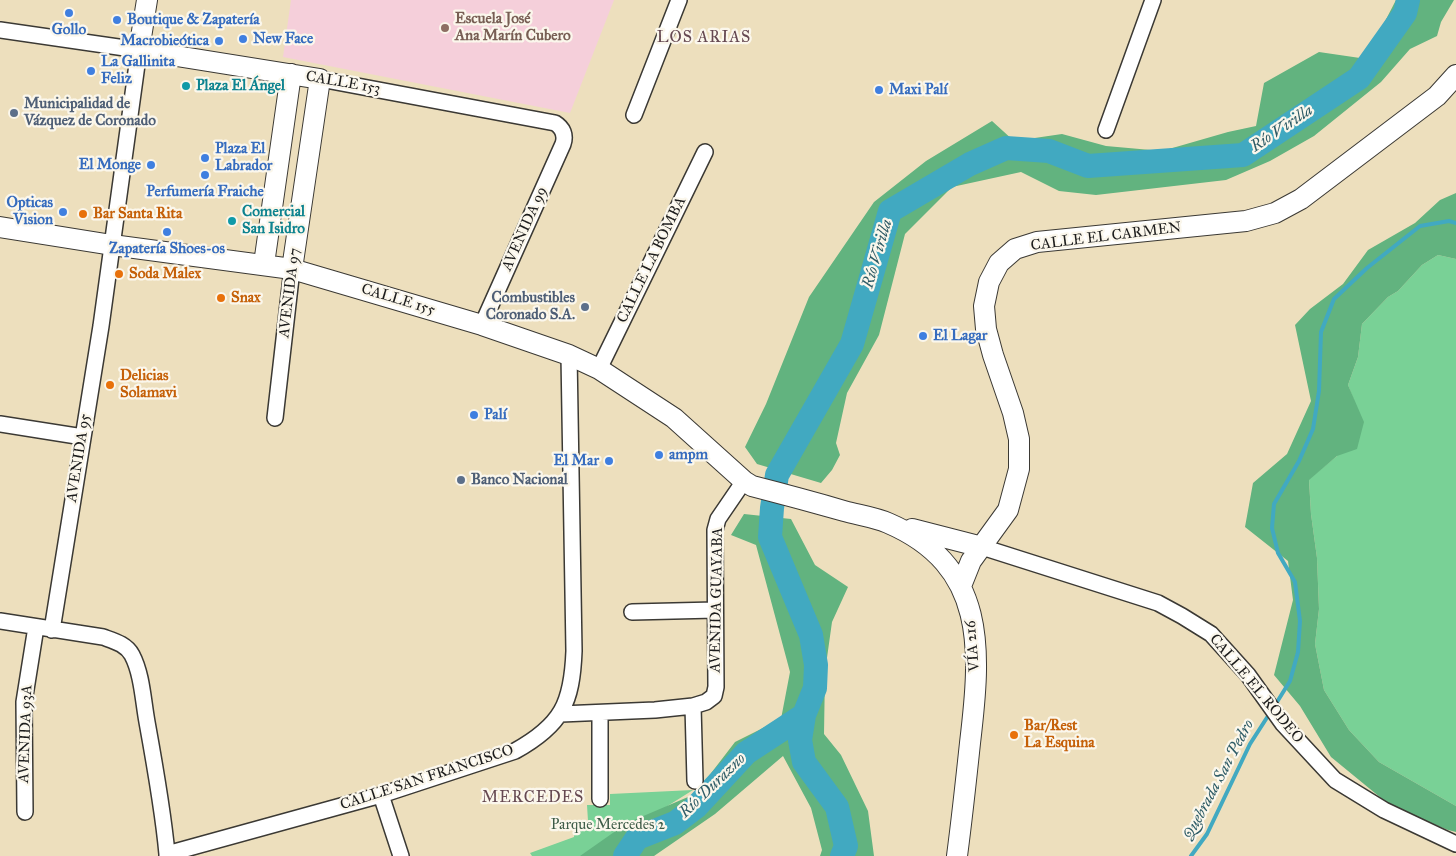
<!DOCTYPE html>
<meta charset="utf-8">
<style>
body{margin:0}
canvas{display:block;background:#eddfbd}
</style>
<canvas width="1456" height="856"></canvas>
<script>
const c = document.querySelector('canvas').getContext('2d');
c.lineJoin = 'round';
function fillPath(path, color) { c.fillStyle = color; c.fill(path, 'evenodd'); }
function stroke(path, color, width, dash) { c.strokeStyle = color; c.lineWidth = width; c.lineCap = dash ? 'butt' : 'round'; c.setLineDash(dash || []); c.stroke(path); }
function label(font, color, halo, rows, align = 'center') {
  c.font = font + ' "IM FELL Great Primer",serif'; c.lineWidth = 4.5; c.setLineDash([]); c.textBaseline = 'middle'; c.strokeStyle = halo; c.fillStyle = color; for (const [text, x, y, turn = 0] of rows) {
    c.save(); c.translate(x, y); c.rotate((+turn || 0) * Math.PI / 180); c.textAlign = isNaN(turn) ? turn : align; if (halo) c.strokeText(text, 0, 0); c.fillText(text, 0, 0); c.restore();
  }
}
fillPath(new Path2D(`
 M 291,0 L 614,0 L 570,113 L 283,57 Z`), '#f5cfda');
fillPath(new Path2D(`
 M 1438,255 L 1456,259 L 1456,806 L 1379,762 L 1349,730 L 1324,690 L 1315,644 L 1319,609 L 1317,558 L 1311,514 L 1309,479 L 1337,456 L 1355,403 L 1348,385 L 1358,357 L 1362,324 L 1388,297 L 1398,291 L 1422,265 Z
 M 693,790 L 631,829 L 604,856 L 532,856 L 530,853 L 574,837 L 575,822 L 588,821 L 587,805 L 610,805 L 610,794 Z`), '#79d196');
fillPath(new Path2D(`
 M 1396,0 L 1454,0 L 1441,22 L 1437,36 L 1410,49 L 1381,82 L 1314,136 L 1270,161 L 1226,180 L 1096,195 L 1059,191 L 1021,172 L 952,187 L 905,234 L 879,335 L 847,393 L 836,443 L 840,455 L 832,470 L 821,483 L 757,464 L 745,447 L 766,404 L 809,297 L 874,202 L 926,161 L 992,121 L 1014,141 L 1062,134 L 1106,146 L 1162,151 L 1228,132 L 1256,126 L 1264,83 L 1319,52 L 1360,58 L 1381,29 Z
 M 1456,193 L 1456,259 L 1438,255 L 1422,265 L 1398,291 L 1388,297 L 1362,324 L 1358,357 L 1348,385 L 1364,422 L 1357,449 L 1337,456 L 1309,480 L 1311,514 L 1317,558 L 1319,609 L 1315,644 L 1324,690 L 1349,730 L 1379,762 L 1456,806 L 1456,832 L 1448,830 L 1392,807 L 1331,757 L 1300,706 L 1274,675 L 1293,600 L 1288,561 L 1245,527 L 1253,483 L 1287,454 L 1311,401 L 1295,325 L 1310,309 L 1343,284 L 1368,250 L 1415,223 L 1440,200 Z
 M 744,514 L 791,519 L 815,565 L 848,587 L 832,622 L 825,672 L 824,734 L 841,755 L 868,811 L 874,856 L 820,856 L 822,850 L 811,808 L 783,756 L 715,814 L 654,856 L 580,856 L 627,823 L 695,794 L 735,742 L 781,719 L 790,672 L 756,545 L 731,535 Z`), '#62b37f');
stroke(new Path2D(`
 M 1277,702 L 1290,681 L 1298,652 L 1300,621 L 1295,582 L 1278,553 L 1272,528 L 1274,504 L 1299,461 L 1313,429 L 1319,391 L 1321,332 L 1334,299 L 1367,268 L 1420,226 L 1449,221 L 1456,223
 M 1191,856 L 1207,834 L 1250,744 L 1268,716`), '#41a9c1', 4);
stroke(new Path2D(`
 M 625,856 L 637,838 L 675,823 L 696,807 L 746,753 L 804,715
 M 842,856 L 846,846 L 837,807 L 804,762 L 800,740 L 804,715 L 815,688 L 816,665 L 811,635 L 770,537 L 772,508 L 777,475 L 852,344 L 890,211 L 970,164 L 1006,148 L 1049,151 L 1088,166 L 1243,155 L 1359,78 L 1405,13 L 1408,0`), '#41a9c1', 24);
const street = new Path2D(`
 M 0,30 L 139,50 L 101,326 L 52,630
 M 320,79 L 555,123 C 563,128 566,135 563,144 L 482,325
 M 634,115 L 679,0
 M 1106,130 L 1153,0
 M 599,369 L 705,152
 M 275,418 L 292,269
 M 0,424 L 83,437
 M 982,547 L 1158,603 L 1182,616 L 1211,634 L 1248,675 L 1283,724 L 1335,780 L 1384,810 L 1456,844
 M 632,612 L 715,610
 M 0,621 L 103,637 C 114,641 126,644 132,655 C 142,674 143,700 147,722 C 155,766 163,810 167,854
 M 693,706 L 695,781
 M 600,713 L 600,799
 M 561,714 L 655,710 L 693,706 L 706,702 L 714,696 L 716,687 L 715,530 L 718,519 L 744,481
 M 381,795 L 401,856
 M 25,812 L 24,702 L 36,627
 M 167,856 L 167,854 L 381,795 L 515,751 C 562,725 572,703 574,651 L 569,355`);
const secondary = new Path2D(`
 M 147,0 L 139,50 L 320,79 L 292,269
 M 0,227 L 112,245 L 292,269 L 482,325 L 569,355 L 599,369 L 674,418 L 744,481 L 752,486 C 783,494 813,502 844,511 C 858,515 874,517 888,523 C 988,566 981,650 970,743 C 966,781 962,818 957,856
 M 264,264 L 291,74
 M 912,529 L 982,547
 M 961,586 L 971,561 L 1008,510 L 1019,469 L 1019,439 L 1013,413 L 993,355 L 986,329 L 984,306 L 989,282 L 999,263 L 1015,249 L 1037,242 L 1246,221 L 1275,213 L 1301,199 L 1437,96 L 1456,75`);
stroke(street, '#3b3934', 18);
stroke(secondary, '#3b3934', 22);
stroke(street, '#fff', 15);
stroke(secondary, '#fff', 20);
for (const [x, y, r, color] of [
 [69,13,5,"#3f7fe0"],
 [117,20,5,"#3f7fe0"],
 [445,28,5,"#8d6e63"],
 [243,39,5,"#3f7fe0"],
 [219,41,5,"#3f7fe0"],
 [91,71,5,"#3f7fe0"],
 [186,86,5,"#0f9aa8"],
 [879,90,5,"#3f7fe0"],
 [14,113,5,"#5c6f8a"],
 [205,158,5,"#3f7fe0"],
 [151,165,5,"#3f7fe0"],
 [205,175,5,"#3f7fe0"],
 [63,212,5,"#3f7fe0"],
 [83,214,5,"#e8710a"],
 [232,221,5,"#0f9aa8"],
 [167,232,5,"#3f7fe0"],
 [119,274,5,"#e8710a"],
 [221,298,5,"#e8710a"],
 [585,307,5,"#5c6f8a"],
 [923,336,5,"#3f7fe0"],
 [110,385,5,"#e8710a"],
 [474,415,5,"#3f7fe0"],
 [659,455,5,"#3f7fe0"],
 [609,461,5,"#3f7fe0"],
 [461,480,5,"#5c6f8a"],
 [1014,735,5,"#e8710a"]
]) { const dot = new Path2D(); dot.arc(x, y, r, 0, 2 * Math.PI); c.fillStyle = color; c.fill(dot); stroke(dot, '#fbf7ec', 2); }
label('bold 15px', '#785e54', '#fbf7ec', [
 ["Escuela José",455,19],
 ["Ana Marín Cubero",455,36]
], 'left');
label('bold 15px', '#366cbe', '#fbf7ec', [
 ["Boutique & Zapatería",127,20],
 ["Gollo",69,30,"center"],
 ["New Face",253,39],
 ["Macrobieótica",209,41,"right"],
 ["La Gallinita",101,62],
 ["Feliz",101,79],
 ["Maxi Palí",889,90],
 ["Plaza El",215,149],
 ["Labrador",215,166],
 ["El Monge",141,165,"right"],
 ["Perfumería Fraiche",205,192,"center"],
 ["Opticas",53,203,"right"],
 ["Vision",53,220,"right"],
 ["Zapatería Shoes-os",167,249,"center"],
 ["El Lagar",933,336],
 ["Palí",484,415],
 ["ampm",669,455],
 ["El Mar",599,461,"right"]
], 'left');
label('15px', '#1c1c1c', '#fbf7ec', [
 ["CALLE 153",343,83,10],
 ["AVENIDA 99",525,229,-66],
 ["CALLE EL CARMEN",1106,237,-7],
 ["CALLE LA BOMBA",652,260,-64],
 ["AVENIDA 97",290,293,-83],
 ["CALLE 155",398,300,17],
 ["AVENIDA 95",79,458,-81],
 ["AVENIDA GUAYABA",717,600,-89],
 ["VÍA 216",973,646,-95],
 ["CALLE EL RODEO",1256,689,50],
 ["AVENIDA 93A",26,734,-88],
 ["CALLE SAN FRANCISCO",427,778,-18]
]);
label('bold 15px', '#0d838f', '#fbf7ec', [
 ["Plaza El Ángel",196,86],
 ["Comercial",242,212],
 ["San Isidro",242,229]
], 'left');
label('bold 15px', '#4e5e75', '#fbf7ec', [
 ["Municipalidad de",24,104],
 ["Vázquez de Coronado",24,121],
 ["Combustibles",575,298,"right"],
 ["Coronado S.A.",575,315,"right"],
 ["Banco Nacional",471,480]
], 'left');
label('bold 15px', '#c56008', '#fbf7ec', [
 ["Bar Santa Rita",93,214],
 ["Soda Malex",129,274],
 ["Snax",231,298],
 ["Delicias",120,376],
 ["Solamavi",120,393],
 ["Bar/Rest",1024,726],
 ["La Esquina",1024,743]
], 'left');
label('15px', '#3d5b47', '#fbf7ec', [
 ["Parque Mercedes 2",608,825]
]);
c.letterSpacing = '1px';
label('16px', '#654851', '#fbf7ec', [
 ["LOS ARIAS",704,38],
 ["MERCEDES",533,798]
]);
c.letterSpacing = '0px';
label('italic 16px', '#2d5b66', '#fbf7ec', [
 ["Río Virilla",1282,129,-34],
 ["Río Virilla",878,254,-74],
 ["Quebrada San Pedro",1219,780,-62],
 ["Río Durazno",713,786,-44]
]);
</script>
